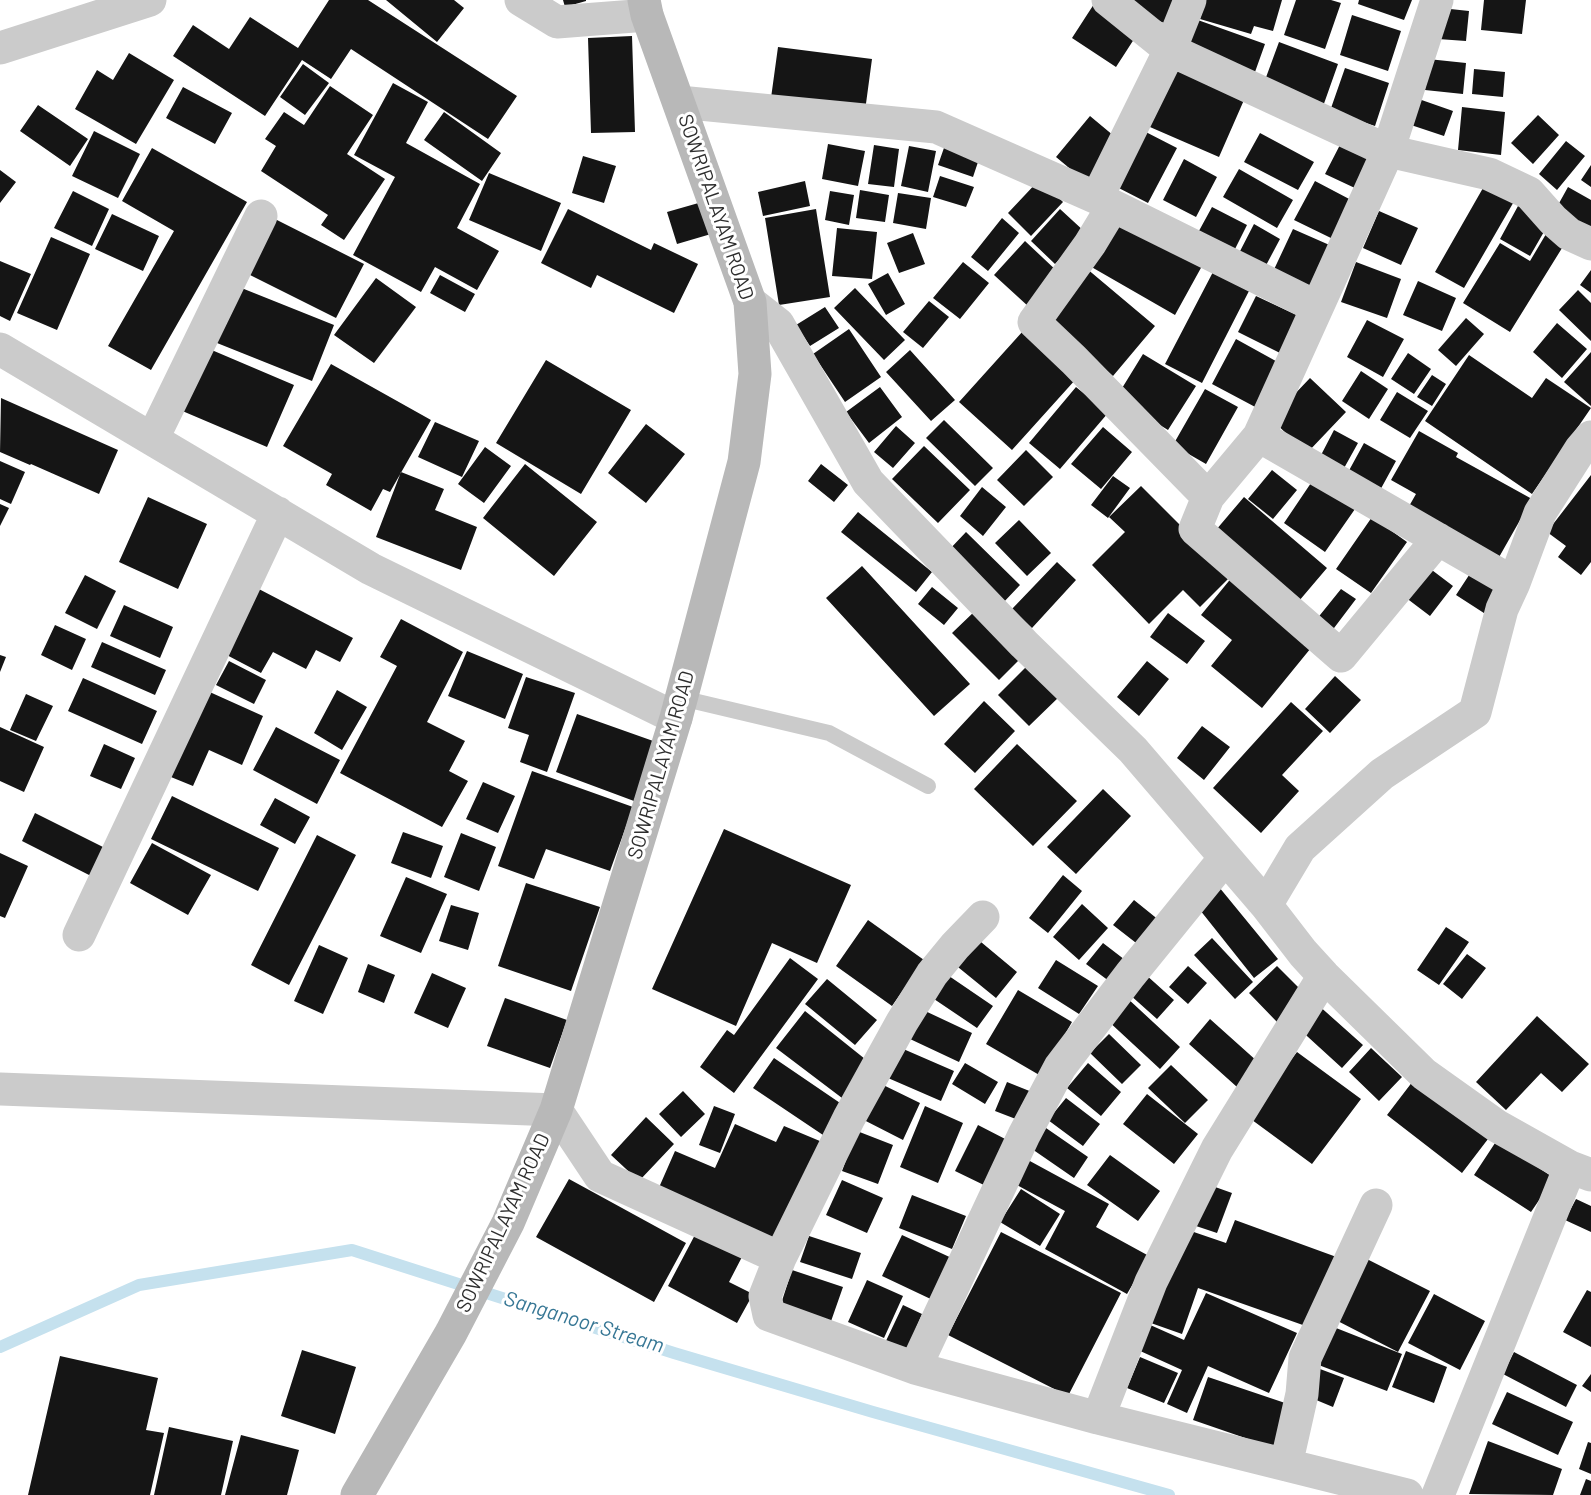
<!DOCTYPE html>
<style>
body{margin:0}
canvas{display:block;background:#fff}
</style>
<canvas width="1591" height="1495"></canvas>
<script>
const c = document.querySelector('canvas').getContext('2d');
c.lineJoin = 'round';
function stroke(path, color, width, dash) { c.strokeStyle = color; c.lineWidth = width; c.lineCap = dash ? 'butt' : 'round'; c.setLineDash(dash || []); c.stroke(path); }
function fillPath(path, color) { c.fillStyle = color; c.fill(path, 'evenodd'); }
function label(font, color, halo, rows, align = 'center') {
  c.font = font + ' Barlow,sans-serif'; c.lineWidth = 6; c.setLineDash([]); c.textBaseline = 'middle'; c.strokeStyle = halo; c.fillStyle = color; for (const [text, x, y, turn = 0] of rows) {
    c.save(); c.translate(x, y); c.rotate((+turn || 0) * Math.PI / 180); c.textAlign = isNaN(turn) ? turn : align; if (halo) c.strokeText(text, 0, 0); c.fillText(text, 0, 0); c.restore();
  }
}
stroke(new Path2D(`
 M 0,1347 L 139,1285 L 352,1250 L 674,1353 L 873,1412 L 1169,1495`), '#c5e1ee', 12);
fillPath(new Path2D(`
 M 329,0 L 368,0 L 517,96 L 488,139 L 351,49 L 331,79 L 302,60 L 265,116 L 173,56 L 193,25 L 229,49 L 250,17 L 298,48 Z
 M 386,0 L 454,0 L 464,8 L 437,42 Z
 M 563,0 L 586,0 L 586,1 L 565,7 Z
 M 1127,0 L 1176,0 L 1167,24 L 1124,8 Z
 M 1206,0 L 1282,0 L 1273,31 L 1254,26 L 1251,34 L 1200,19 Z
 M 1296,0 L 1331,0 L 1341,3 L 1325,49 L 1284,35 Z
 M 1359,0 L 1412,0 L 1404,20 L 1358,4 Z
 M 1484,0 L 1526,0 L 1522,34 L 1481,30 Z
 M 1094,4 L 1138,33 L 1116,67 L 1072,38 Z
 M 1441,8 L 1469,11 L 1466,41 L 1438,39 Z
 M 1352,15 L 1401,31 L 1388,71 L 1340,55 Z
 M 1195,19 L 1265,44 L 1255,72 L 1184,47 Z
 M 632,36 L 635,132 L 591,133 L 588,38 Z
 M 1279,42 L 1338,64 L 1321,112 L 1261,91 Z
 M 778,47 L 872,59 L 865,111 L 771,98 Z
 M 129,53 L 174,80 L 136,144 L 75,109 L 97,70 L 113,80 Z
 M 1428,59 L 1466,63 L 1463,94 L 1425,90 Z
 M 303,64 L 329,83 L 305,115 L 280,97 Z
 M 1168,67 L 1244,100 L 1219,157 L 1143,124 Z
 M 1345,68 L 1389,83 L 1375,126 L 1330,111 Z
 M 1474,69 L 1505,72 L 1503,97 L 1472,94 Z
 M 393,83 L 428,102 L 406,143 L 480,184 L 457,228 L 499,251 L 477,290 L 435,267 L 421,292 L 353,255 L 395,177 L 354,155 Z
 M 330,86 L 373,115 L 347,154 L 385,179 L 344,240 L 321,225 L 328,215 L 261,171 L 276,146 L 265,139 L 284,112 L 304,125 Z
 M 183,87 L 232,113 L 215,144 L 166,118 Z
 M 1413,97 L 1453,111 L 1444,136 L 1405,123 Z
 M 38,105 L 88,139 L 70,166 L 20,131 Z
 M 1462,107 L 1505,112 L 1501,155 L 1458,150 Z
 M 444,112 L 501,153 L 482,181 L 424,140 Z
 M 1538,115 L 1559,135 L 1533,164 L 1511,143 Z
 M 1090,116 L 1120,141 L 1086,182 L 1056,157 Z
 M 1138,128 L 1177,148 L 1148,203 L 1109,183 Z
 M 94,131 L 140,154 L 118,198 L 72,176 Z
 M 1260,133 L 1314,162 L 1298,190 L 1244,162 Z
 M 1342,141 L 1373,156 L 1357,189 L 1325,174 Z
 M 1566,141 L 1585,156 L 1557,190 L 1539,174 Z
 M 828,144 L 865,151 L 858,186 L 822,179 Z
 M 874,145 L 899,149 L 894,187 L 868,184 Z
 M 945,145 L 980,156 L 973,177 L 938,165 Z
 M 909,146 L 936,151 L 928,192 L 901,186 Z
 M 152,148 L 247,202 L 151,370 L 108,346 L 174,231 L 122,201 Z
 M 583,156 L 616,166 L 604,203 L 572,193 Z
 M 1184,159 L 1217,177 L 1196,217 L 1163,200 Z
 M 1591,165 L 1591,187 L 1581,180 Z
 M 1239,169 L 1293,200 L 1277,228 L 1223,197 Z
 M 0,170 L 16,182 L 0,203 Z
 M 489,173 L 561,203 L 541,251 L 469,220 Z
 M 940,176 L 974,187 L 966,207 L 933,197 Z
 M 1040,179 L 1063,202 L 1031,236 L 1008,213 Z
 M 805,181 L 810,206 L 763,216 L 758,192 Z
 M 1315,181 L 1353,201 L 1333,239 L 1294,220 Z
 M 1487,181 L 1516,198 L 1464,288 L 1435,272 Z
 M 1568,187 L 1591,200 L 1591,228 L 1553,214 Z
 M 860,190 L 889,195 L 885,222 L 856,218 Z
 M 73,191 L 109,209 L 92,246 L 54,228 Z
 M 830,191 L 854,195 L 849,225 L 825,220 Z
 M 898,193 L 931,198 L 926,229 L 893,223 Z
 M 702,202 L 711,234 L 677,244 L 667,212 Z
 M 1518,206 L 1549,223 L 1530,256 L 1500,239 Z
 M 1212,207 L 1247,225 L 1230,259 L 1194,240 Z
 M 568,209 L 651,250 L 654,243 L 698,264 L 674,313 L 597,275 L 591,288 L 541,263 Z
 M 816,209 L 830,297 L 779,305 L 765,218 Z
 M 1060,209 L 1085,232 L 1055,264 L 1031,241 Z
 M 1379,211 L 1418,228 L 1401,265 L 1363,248 Z
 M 112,214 L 159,236 L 143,271 L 95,249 Z
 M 1116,217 L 1202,266 L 1175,315 L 1088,265 Z
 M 273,218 L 364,264 L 336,318 L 246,273 Z
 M 1002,218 L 1019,233 L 988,271 L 971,257 Z
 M 1254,224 L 1280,239 L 1263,271 L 1237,257 Z
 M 837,228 L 877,232 L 872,279 L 832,276 Z
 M 1293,229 L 1334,247 L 1311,296 L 1270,278 Z
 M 1549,229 L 1567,240 L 1510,332 L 1463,303 L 1500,243 L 1530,261 Z
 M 913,233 L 925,264 L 899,273 L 887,243 Z
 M 51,237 L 90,254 L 57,330 L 17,313 Z
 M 1025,241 L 1059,273 L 1029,307 L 994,275 Z
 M 0,261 L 31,274 L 10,321 L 0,316 Z
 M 963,262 L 989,283 L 960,319 L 933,298 Z
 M 1356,262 L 1401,279 L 1387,318 L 1341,302 Z
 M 1086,268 L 1155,326 L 1113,376 L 1044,317 Z
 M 1591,270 L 1591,293 L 1580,285 Z
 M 1213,272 L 1249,291 L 1202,383 L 1165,364 Z
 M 888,273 L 905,304 L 886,315 L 868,284 Z
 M 440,275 L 475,294 L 465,312 L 430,293 Z
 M 376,278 L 416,307 L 374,363 L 334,335 Z
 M 1418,281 L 1456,298 L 1442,331 L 1403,315 Z
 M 234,285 L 334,325 L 312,381 L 212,341 Z
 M 855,288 L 905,340 L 884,360 L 834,308 Z
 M 1578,290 L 1591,303 L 1591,341 L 1559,310 Z
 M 1256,296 L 1305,319 L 1286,356 L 1238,332 Z
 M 929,301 L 949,317 L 923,348 L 903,332 Z
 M 825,307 L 839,328 L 810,346 L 796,325 Z
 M 1466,318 L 1484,334 L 1456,366 L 1438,350 Z
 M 1367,320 L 1404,339 L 1383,377 L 1347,357 Z
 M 1557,323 L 1587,349 L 1562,378 L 1533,352 Z
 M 849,329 L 881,377 L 845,402 L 813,354 Z
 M 1023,331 L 1076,379 L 1012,450 L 959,402 Z
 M 1236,339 L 1283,365 L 1259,409 L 1212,384 Z
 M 207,348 L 294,385 L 267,447 L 180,410 Z
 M 910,350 L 955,400 L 931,421 L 886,372 Z
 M 1591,352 L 1591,406 L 1564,382 Z
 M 1408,353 L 1431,369 L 1414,394 L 1391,379 Z
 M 1143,354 L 1196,386 L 1168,430 L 1116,398 Z
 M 1469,355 L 1532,398 L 1546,378 L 1591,408 L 1532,494 L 1425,421 Z
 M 546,360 L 631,410 L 581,494 L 496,443 Z
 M 331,364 L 431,420 L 390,492 L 383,489 L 371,511 L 326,485 L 332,474 L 283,446 Z
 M 1361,371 L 1388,389 L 1369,419 L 1342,401 Z
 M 1432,375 L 1446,384 L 1432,406 L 1417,397 Z
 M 1310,378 L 1346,412 L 1307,453 L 1271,419 Z
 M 880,387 L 902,417 L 869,443 L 846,412 Z
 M 1076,387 L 1108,413 L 1060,469 L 1029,443 Z
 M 1205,389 L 1238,407 L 1206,464 L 1173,445 Z
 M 1397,392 L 1428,411 L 1410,438 L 1380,420 Z
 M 1,398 L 118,450 L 99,494 L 31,464 L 30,465 L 0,452 Z
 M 944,420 L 993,468 L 975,486 L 926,438 Z
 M 435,422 L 479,441 L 462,477 L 418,457 Z
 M 646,424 L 685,454 L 646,503 L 608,473 Z
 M 896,426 L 915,443 L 893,468 L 874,452 Z
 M 1103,427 L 1132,452 L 1101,489 L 1071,464 Z
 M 1334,430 L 1358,443 L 1343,470 L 1320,457 Z
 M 1419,431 L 1458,453 L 1456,457 L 1532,499 L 1494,566 L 1404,515 L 1416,494 L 1391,480 Z
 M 1364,443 L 1396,461 L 1378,494 L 1346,476 Z
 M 924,446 L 970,490 L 938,523 L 892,479 Z
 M 485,447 L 511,466 L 484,503 L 458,484 Z
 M 1026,450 L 1053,477 L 1024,506 L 997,480 Z
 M 0,461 L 25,472 L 11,504 L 0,499 Z
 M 525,464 L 597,522 L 554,576 L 483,518 Z
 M 821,464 L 848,485 L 834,502 L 808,481 Z
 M 1272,470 L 1297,490 L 1273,519 L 1248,499 Z
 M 401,472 L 444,489 L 435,510 L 477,527 L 461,570 L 376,537 Z
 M 1591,475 L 1591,562 L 1581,575 L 1558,557 L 1566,546 L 1547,532 Z
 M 1113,476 L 1130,488 L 1108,518 L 1091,505 Z
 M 1313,480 L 1355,509 L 1325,552 L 1284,523 Z
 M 1141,486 L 1192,537 L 1233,574 L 1200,607 L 1183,590 L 1149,624 L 1092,565 L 1125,532 L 1109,517 Z
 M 982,487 L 1006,507 L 983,536 L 960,516 Z
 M 148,497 L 207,524 L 178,589 L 119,562 Z
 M 1244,497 L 1327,568 L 1293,608 L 1210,537 Z
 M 0,504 L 9,508 L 0,526 Z
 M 858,512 L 932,572 L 916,592 L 841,532 Z
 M 1372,517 L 1407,542 L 1371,593 L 1336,569 Z
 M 1019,520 L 1051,553 L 1027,576 L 995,543 Z
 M 966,532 L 1020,585 L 1002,604 L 948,551 Z
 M 1057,562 L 1076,580 L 1032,628 L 1012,609 Z
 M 1424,564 L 1453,586 L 1430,616 L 1401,594 Z
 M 862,566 L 970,684 L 934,716 L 826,598 Z
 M 1475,566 L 1506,586 L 1487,615 L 1456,595 Z
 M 85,575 L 116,591 L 97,629 L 65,613 Z
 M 1233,576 L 1315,643 L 1262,708 L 1211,666 L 1232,640 L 1201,615 Z
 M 255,587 L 353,638 L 340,662 L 316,650 L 306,669 L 273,652 L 261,673 L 221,652 Z
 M 932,587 L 958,608 L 944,625 L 918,604 Z
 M 1341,589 L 1356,599 L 1331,632 L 1316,620 Z
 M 124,605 L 173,627 L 160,658 L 110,636 Z
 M 976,610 L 1023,656 L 999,680 L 952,633 Z
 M 1168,613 L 1205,641 L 1187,664 L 1150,637 Z
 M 401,619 L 463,652 L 427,722 L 465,741 L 449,771 L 468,781 L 442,827 L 340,773 L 397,666 L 380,657 Z
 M 55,625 L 86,639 L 72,670 L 41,655 Z
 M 102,642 L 166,670 L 155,695 L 91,667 Z
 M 467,651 L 523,674 L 505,719 L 448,696 Z
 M 0,655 L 6,657 L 0,672 Z
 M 229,661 L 266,680 L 254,704 L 216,685 Z
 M 1147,661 L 1169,679 L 1139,716 L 1117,697 Z
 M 1029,664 L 1061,695 L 1029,726 L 998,695 Z
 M 1335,676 L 1361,700 L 1330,733 L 1305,709 Z
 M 526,677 L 575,693 L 547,772 L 520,762 L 529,735 L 508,728 Z
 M 83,678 L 157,711 L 142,744 L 68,711 Z
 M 203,689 L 263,716 L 242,765 L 209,750 L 193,786 L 166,775 Z
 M 337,690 L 367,707 L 342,750 L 314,733 Z
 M 26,694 L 53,706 L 36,741 L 10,730 Z
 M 984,701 L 1015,731 L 975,773 L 944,744 Z
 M 1291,702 L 1323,731 L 1282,775 L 1299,791 L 1261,833 L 1213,788 Z
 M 577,714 L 656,742 L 634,801 L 556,772 Z
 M 1202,726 L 1230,747 L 1204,780 L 1177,758 Z
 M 0,727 L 44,747 L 24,792 L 0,781 Z
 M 276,727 L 340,760 L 317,804 L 253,770 Z
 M 104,744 L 135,758 L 121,789 L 90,776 Z
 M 1017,744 L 1077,801 L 1033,846 L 974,789 Z
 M 532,771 L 633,807 L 610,871 L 546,849 L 534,879 L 498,866 Z
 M 483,782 L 515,796 L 498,833 L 466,819 Z
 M 1103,789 L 1131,816 L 1076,874 L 1047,847 Z
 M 172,796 L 279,848 L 258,891 L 151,839 Z
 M 275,798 L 310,817 L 295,844 L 260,825 Z
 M 35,813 L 107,849 L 93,877 L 22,841 Z
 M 724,829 L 851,885 L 817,963 L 772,943 L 736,1026 L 652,989 Z
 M 403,832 L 443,846 L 431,878 L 391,863 Z
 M 461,833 L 496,847 L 479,891 L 444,877 Z
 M 317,835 L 356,855 L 289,985 L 251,965 Z
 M 152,843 L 211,875 L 188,915 L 130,883 Z
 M 0,853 L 28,866 L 5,918 L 0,916 Z
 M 1063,875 L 1082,891 L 1048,933 L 1029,918 Z
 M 406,877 L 447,894 L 421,953 L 380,936 Z
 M 526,883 L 600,907 L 571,991 L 498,966 Z
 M 1219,887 L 1278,959 L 1254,978 L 1196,905 Z
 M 1134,900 L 1160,921 L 1140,946 L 1113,925 Z
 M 1082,904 L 1108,928 L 1079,960 L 1053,937 Z
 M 451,905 L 479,913 L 468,950 L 439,941 Z
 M 868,920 L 924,960 L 892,1006 L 836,966 Z
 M 1446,927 L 1469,942 L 1439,985 L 1417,970 Z
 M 975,937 L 1017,972 L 996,998 L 953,963 Z
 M 1212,938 L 1253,982 L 1235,999 L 1194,955 Z
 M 1103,943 L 1129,963 L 1113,984 L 1086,964 Z
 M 319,945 L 348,958 L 323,1014 L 294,1001 Z
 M 1467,954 L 1486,968 L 1462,999 L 1443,984 Z
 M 790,958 L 818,979 L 734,1093 L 700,1067 L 727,1030 L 734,1035 Z
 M 1056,960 L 1098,986 L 1079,1014 L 1038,988 Z
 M 368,964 L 395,975 L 384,1003 L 358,992 Z
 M 1188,966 L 1207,983 L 1188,1004 L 1169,987 Z
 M 1277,966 L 1305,994 L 1277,1022 L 1249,993 Z
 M 432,973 L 466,988 L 448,1028 L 414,1013 Z
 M 1145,974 L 1174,1000 L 1157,1019 L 1129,994 Z
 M 949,976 L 993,1006 L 977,1028 L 934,999 Z
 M 827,979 L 877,1020 L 855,1045 L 805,1004 Z
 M 1018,990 L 1072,1022 L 1041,1076 L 986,1044 Z
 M 1126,997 L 1180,1047 L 1160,1069 L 1106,1019 Z
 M 505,998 L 567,1020 L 550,1068 L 487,1046 Z
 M 1317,1004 L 1363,1045 L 1342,1068 L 1296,1026 Z
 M 923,1010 L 972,1033 L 959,1062 L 910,1039 Z
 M 805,1011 L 870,1063 L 842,1098 L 776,1048 Z
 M 1537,1016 L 1589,1064 L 1562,1092 L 1541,1073 L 1506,1110 L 1476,1082 Z
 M 1210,1019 L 1258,1062 L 1237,1087 L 1189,1044 Z
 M 1109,1034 L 1141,1065 L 1122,1084 L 1090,1053 Z
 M 901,1048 L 954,1071 L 941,1101 L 888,1078 Z
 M 1371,1048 L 1402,1077 L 1379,1101 L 1349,1072 Z
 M 1297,1052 L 1361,1099 L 1312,1164 L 1248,1117 Z
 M 774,1058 L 843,1105 L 823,1135 L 753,1088 Z
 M 965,1063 L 998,1082 L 985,1104 L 952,1084 Z
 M 1088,1063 L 1121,1092 L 1101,1116 L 1067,1088 Z
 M 1171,1065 L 1208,1100 L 1185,1123 L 1148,1088 Z
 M 875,1081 L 920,1103 L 903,1140 L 858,1117 Z
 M 1413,1081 L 1488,1139 L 1462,1173 L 1387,1115 Z
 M 1007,1082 L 1032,1092 L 1021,1121 L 995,1111 Z
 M 683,1091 L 705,1114 L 681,1137 L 659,1114 Z
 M 1147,1094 L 1198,1134 L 1174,1164 L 1123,1124 Z
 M 1066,1098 L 1100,1124 L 1083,1146 L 1048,1120 Z
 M 714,1106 L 735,1114 L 720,1153 L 699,1145 Z
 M 925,1106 L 963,1123 L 938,1183 L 900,1167 Z
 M 646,1117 L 674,1144 L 639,1181 L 611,1155 Z
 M 735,1124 L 776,1142 L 784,1126 L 827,1144 L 782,1246 L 657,1192 L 675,1151 L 715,1168 Z
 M 978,1125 L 1011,1142 L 988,1187 L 955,1171 Z
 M 1046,1128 L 1088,1157 L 1074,1178 L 1032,1149 Z
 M 857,1131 L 893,1145 L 878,1184 L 842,1171 Z
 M 1497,1140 L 1554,1178 L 1531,1212 L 1474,1175 Z
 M 1110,1155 L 1160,1191 L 1138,1221 L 1087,1185 Z
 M 1028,1160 L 1109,1204 L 1096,1227 L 1149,1256 L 1127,1294 L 1045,1249 L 1065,1211 L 1015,1184 Z
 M 569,1179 L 686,1243 L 654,1302 L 536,1237 Z
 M 842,1180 L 883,1198 L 867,1233 L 826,1215 Z
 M 1204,1183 L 1232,1193 L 1217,1233 L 1190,1224 Z
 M 1021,1189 L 1060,1214 L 1040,1246 L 1000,1222 Z
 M 912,1195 L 966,1216 L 952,1249 L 899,1228 Z
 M 1576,1199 L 1591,1206 L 1591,1232 L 1565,1220 Z
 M 1235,1220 L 1342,1259 L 1317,1330 L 1198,1288 L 1182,1334 L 1148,1322 L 1182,1228 L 1226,1243 Z
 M 697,1231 L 743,1255 L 729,1282 L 753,1294 L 737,1323 L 668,1286 Z
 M 1001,1232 L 1121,1293 L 1068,1396 L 948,1335 Z
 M 902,1235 L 956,1260 L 937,1302 L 882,1276 Z
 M 809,1236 L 861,1253 L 852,1279 L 800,1262 Z
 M 1357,1254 L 1430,1291 L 1398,1352 L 1326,1315 Z
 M 792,1270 L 843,1287 L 829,1327 L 779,1310 Z
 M 867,1280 L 903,1296 L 884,1338 L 848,1322 Z
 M 1587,1290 L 1591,1292 L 1591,1347 L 1563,1332 Z
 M 1206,1293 L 1297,1333 L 1269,1393 L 1208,1366 L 1187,1413 L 1167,1404 L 1182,1370 L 1138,1350 L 1148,1324 L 1184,1340 Z
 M 1434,1294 L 1485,1321 L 1460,1370 L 1408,1343 Z
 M 903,1305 L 922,1314 L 906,1352 L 885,1343 Z
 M 1331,1326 L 1402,1354 L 1387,1391 L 1316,1364 Z
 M 302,1350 L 356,1367 L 335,1434 L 281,1416 Z
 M 1406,1351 L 1447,1367 L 1434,1403 L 1392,1387 Z
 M 1514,1352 L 1577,1385 L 1566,1407 L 1503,1374 Z
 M 60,1356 L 158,1378 L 146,1430 L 164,1433 L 150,1495 L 28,1495 Z
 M 1140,1357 L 1178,1373 L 1164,1403 L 1127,1388 Z
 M 1320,1369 L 1344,1378 L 1333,1407 L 1309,1397 Z
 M 1591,1374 L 1591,1392 L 1582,1386 Z
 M 1208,1377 L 1291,1405 L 1277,1449 L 1193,1420 Z
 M 1507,1392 L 1573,1422 L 1558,1455 L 1492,1424 Z
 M 169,1427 L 233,1441 L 221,1495 L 154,1495 Z
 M 241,1435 L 299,1450 L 287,1495 L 225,1495 Z
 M 1488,1441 L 1562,1469 L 1553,1495 L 1469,1494 Z
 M 1588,1442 L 1591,1443 L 1591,1474 L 1579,1469 Z
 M 1586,1479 L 1591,1481 L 1591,1495 L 1580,1495 Z`), '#151515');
stroke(new Path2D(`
 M 681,698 L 829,733 L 928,786`), '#cbcbcb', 16);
stroke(new Path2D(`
 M 521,0 L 557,22 L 647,15
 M 1108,0 L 1170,50 L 1388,151 L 1489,174 L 1529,193 L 1553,220 L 1569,234 L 1591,244
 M 0,48 L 150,0
 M 679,102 L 936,127 L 1097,198 L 1317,307
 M 1097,198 L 1170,50 L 1190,0
 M 1113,206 L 1090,244 L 1034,322 L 1074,360 L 1208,497 L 1259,436 L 1388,151 L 1437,0
 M 750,302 L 778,324 L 868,482 L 1024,644 L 1133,750 L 1266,905 L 1303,953 L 1324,976 L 1424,1074 L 1497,1126 L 1570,1167 L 1591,1175
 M 0,349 L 371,569 L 676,718
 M 1259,436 L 1514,583
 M 153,438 L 261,216
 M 1208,497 L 1195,529 L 1341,656 L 1438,539
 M 1266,905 L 1300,848 L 1382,774 L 1475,712 L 1502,609 L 1514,583 L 1540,513 L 1580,450 L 1591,437
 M 983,917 L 955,946 L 932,974 L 902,1022 L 849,1118 L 780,1258 L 765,1296 L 769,1315 L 915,1368 L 1098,1418 L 1407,1495
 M 79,935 L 278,513
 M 0,1089 L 556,1110 L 600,1176 L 780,1258
 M 915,1368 L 1024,1135 L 1060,1067 L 1130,975 L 1225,858
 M 1098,1418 L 1151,1282 L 1217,1149 L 1324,976
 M 1286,1465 L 1302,1394 L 1305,1358 L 1376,1205
 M 1438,1495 L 1570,1167`), '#cbcbcb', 33);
stroke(new Path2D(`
 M 357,1495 L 451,1333 L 508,1223 L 556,1110 L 676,718 L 744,462 L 755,374 L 750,302 L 647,15 L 644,0`), '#b8b8b8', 33);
label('20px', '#2e2e2e', '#fff', [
 ["SOWRIPALAYAM ROAD",716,207,71],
 ["SOWRIPALAYAM ROAD",661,765,-74],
 ["SOWRIPALAYAM ROAD",503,1223,-65]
]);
label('italic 21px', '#377795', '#fff', [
 ["Sanganoor Stream",584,1322,17]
]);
</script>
